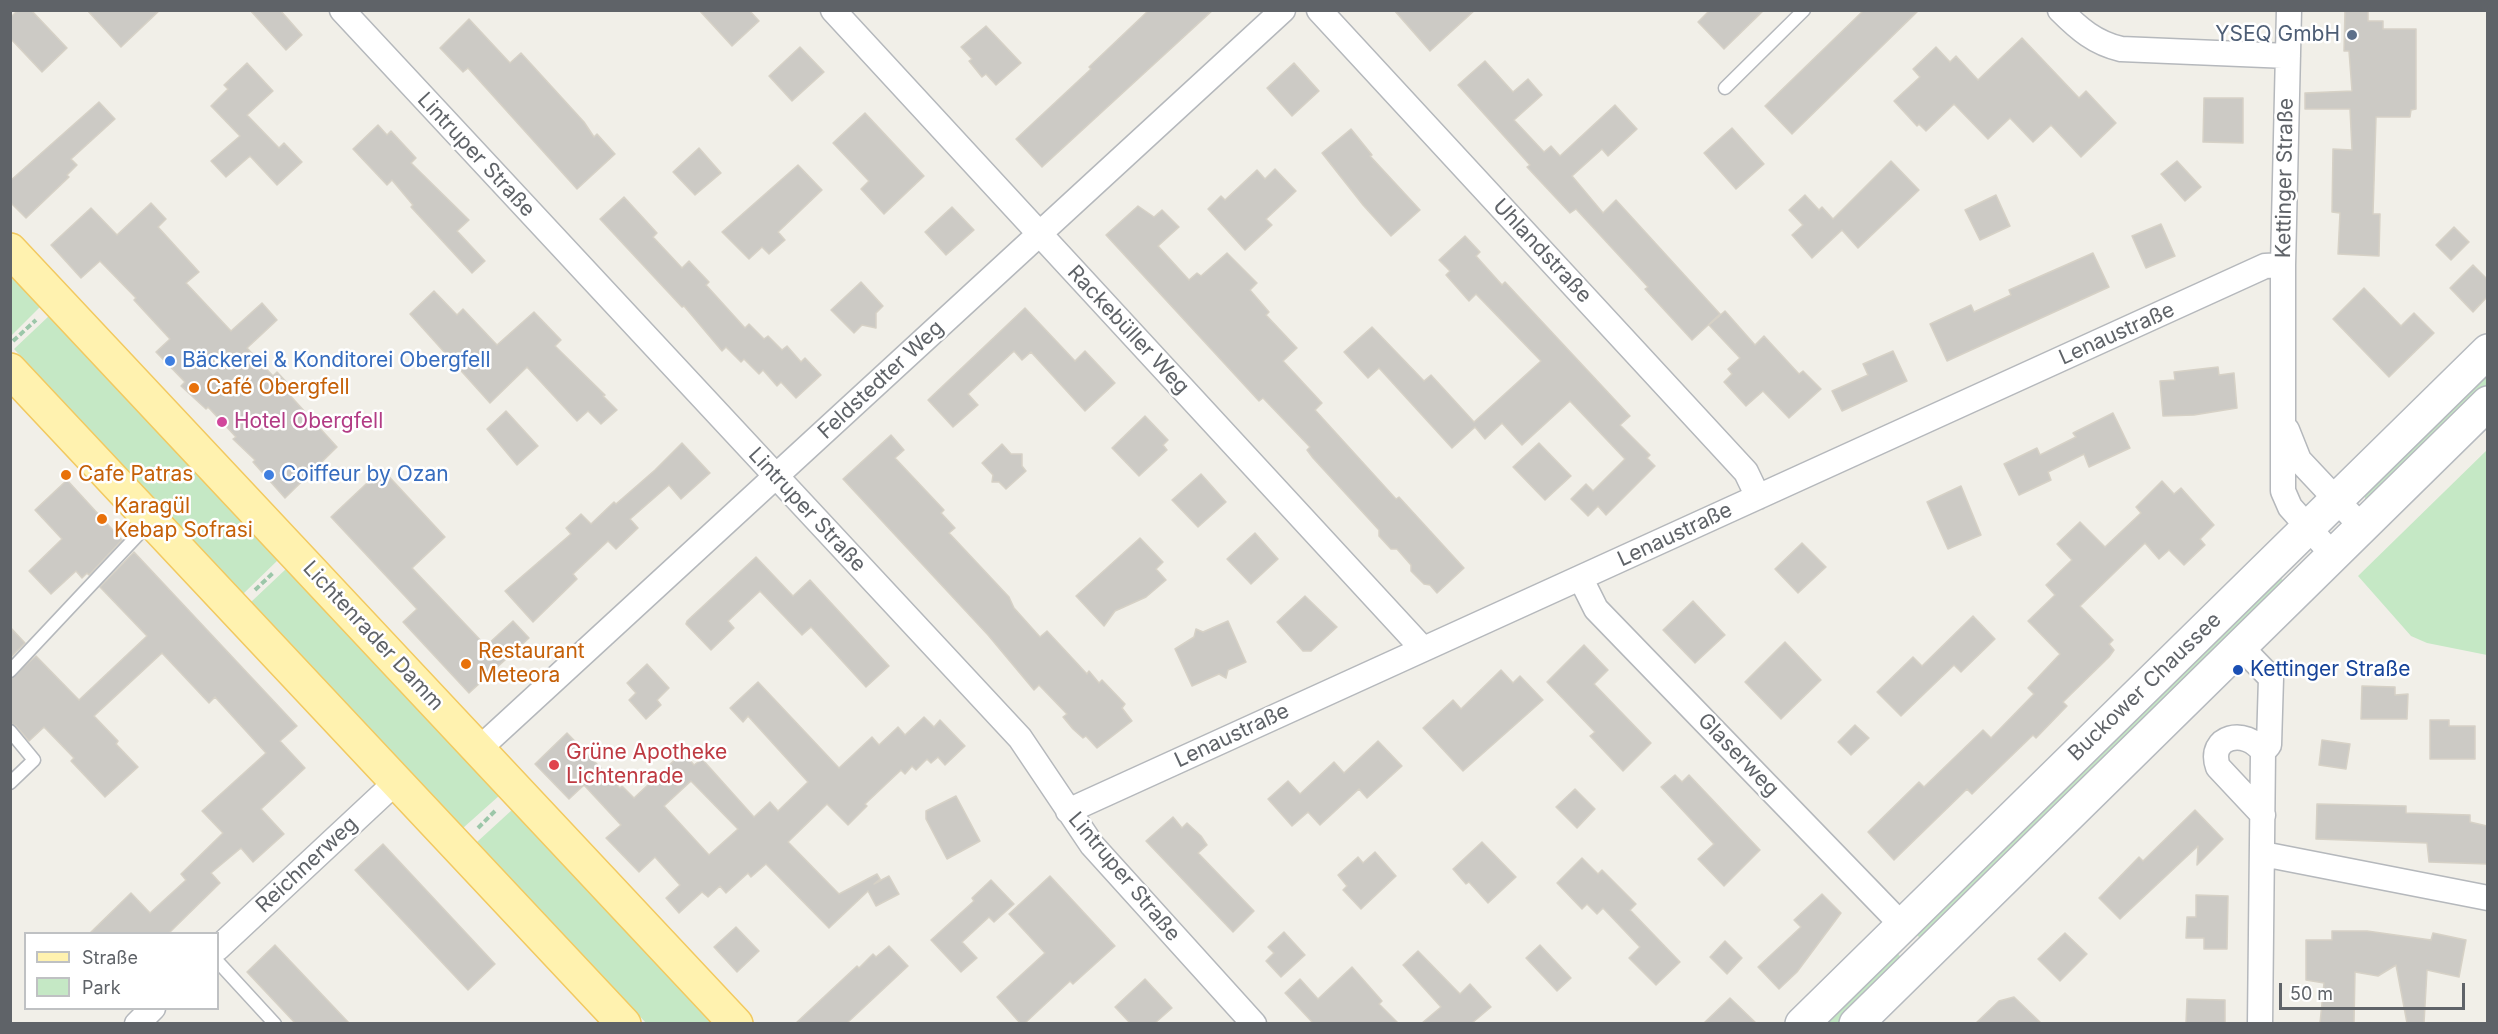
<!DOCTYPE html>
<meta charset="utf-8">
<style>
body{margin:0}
#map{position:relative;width:2498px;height:1034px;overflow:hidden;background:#f1efe8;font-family:Inter,sans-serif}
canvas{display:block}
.frame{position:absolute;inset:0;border:12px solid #5f6368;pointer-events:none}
.legend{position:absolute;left:24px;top:932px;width:195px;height:78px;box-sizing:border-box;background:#fff;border:2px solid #bfc1c3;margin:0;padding:8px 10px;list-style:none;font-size:18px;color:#5f6368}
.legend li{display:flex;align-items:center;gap:12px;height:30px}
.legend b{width:30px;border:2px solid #bfc1c3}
.scale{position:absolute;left:2279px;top:983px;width:186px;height:27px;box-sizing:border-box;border:3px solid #5f6368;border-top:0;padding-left:8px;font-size:18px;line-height:21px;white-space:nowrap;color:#5f6368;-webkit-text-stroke:4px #fff;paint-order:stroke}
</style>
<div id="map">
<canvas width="2498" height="1034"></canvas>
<div class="frame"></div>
<ul class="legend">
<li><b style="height:8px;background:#fff2af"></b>Straße</li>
<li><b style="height:16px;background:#c5e8c5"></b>Park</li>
</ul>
<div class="scale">50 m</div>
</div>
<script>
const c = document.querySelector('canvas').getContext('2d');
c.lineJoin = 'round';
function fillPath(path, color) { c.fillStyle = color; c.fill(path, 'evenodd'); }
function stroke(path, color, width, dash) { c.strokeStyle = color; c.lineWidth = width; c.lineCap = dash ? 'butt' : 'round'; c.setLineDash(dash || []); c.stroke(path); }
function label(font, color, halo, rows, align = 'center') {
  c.font = font + ' Inter,sans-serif'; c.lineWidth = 5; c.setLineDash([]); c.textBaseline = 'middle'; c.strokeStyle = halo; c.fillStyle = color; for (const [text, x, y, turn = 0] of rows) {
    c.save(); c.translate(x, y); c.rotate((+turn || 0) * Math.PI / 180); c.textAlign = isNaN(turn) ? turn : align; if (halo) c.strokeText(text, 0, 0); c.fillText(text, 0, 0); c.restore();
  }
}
fillPath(new Path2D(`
 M 11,273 L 41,306 L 11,336 Z
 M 50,315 L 279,559 L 243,594 L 14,349 Z
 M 2487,374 L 2487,389 L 2369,502 L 2365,499 L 2365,494 Z
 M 2487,450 L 2487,655 L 2427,643 L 2411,636 L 2358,576 Z
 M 287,568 L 500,795 L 463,828 L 251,602 Z
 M 2280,577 L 2287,585 L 1924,942 L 1916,934 Z
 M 513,809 L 714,1023 L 646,1023 L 477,842 Z
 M 1897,953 L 1905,961 L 1841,1023 L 1825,1024 Z`), '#c5e8c5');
const building = new Path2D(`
 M 18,10 L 31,10 L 67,48 L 42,72 L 10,38 L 10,18 Z
 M 87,10 L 160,10 L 121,47 Z
 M 250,10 L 280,10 L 302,35 L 286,50 Z
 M 699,10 L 749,10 L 759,21 L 732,46 Z
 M 1149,10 L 1213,10 L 1042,167 L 1016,139 L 1091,69 L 1089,67 Z
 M 1394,10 L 1475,10 L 1430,51 Z
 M 1710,10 L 1764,10 L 1724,49 L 1698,22 Z
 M 1864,10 L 1919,10 L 1792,134 L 1765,106 Z
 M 2345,10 L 2368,10 L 2368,21 L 2383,21 L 2383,29 L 2416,29 L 2416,109 L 2411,110 L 2410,117 L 2376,117 L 2373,214 L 2380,214 L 2379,256 L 2338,254 L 2340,213 L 2332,212 L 2333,149 L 2352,150 L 2350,109 L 2305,109 L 2305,93 L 2352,91 L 2349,51 L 2344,51 Z
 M 469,19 L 510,63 L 521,53 L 584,122 L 594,137 L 597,134 L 615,154 L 577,189 L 468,68 L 463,72 L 440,48 Z
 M 986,26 L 1021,63 L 996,85 L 986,74 L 982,77 L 969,61 L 972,59 L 961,47 Z
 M 2022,38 L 2079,98 L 2086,91 L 2116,123 L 2081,157 L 2051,125 L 2033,142 L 2010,118 L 1988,139 L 1954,104 L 1926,131 L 1919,124 L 1917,126 L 1894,101 L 1920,77 L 1913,69 L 1936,47 L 1950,62 L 1956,56 L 1978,80 Z
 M 800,47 L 824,72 L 792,101 L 769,76 Z
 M 1485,61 L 1513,92 L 1528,79 L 1542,95 L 1514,120 L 1544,152 L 1551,146 L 1560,156 L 1615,105 L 1637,129 L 1608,156 L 1602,149 L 1572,176 L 1603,213 L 1616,200 L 1720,314 L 1692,340 L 1645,289 L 1648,287 L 1576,209 L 1570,213 L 1527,167 L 1530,165 L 1458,85 Z
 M 247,63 L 273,91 L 247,115 L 279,148 L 284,143 L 302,162 L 277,185 L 250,156 L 226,177 L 211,161 L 240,136 L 211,106 L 228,89 L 224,85 Z
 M 1294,63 L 1319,91 L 1292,116 L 1267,88 Z
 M 2204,98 L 2243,98 L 2243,143 L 2203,142 Z
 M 99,102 L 115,119 L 71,159 L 77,165 L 67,175 L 69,177 L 26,218 L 10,202 L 10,181 Z
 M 865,113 L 924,176 L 884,214 L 861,189 L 869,181 L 833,143 Z
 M 378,125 L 387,135 L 391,131 L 416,158 L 411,163 L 469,220 L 457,231 L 485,261 L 472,273 L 411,207 L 413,205 L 392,180 L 387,185 L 353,149 Z
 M 1732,128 L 1764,164 L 1736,189 L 1704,153 Z
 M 1351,129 L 1372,155 L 1370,156 L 1420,210 L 1391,236 L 1363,205 L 1322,153 Z
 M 699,148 L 721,173 L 695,195 L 673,172 Z
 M 1891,161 L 1919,190 L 1858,248 L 1842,230 L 1812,258 L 1792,235 L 1803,225 L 1789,210 L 1805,195 L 1819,210 L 1822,207 L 1833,219 Z
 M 2177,161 L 2201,187 L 2185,201 L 2161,174 Z
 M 798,165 L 822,190 L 778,232 L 785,240 L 769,254 L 762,247 L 749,259 L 722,232 Z
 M 1275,169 L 1296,191 L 1266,219 L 1272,225 L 1245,250 L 1208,209 L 1221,196 L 1225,200 L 1257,170 L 1265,179 Z
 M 1996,195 L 2010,226 L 1980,240 L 1965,210 Z
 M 624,197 L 657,233 L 653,237 L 682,268 L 689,261 L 709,282 L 706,285 L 745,328 L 749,324 L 764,339 L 768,336 L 782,350 L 787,346 L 801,362 L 805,358 L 821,375 L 796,398 L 781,382 L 777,386 L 763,370 L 759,374 L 744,359 L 741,362 L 726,347 L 722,351 L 684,306 L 682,307 L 600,219 Z
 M 151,203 L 166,219 L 158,227 L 199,272 L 186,283 L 231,331 L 262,303 L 277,320 L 247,348 L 273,376 L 277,372 L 291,387 L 286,391 L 337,447 L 285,498 L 253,462 L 255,460 L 233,439 L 236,437 L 208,407 L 206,409 L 181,386 L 185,382 L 156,352 L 170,339 L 134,300 L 136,298 L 100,261 L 81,278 L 51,245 L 91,208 L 117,235 Z
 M 1138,206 L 1154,217 L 1162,210 L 1179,227 L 1158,246 L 1189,280 L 1197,273 L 1201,276 L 1227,253 L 1257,283 L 1250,290 L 1269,312 L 1266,315 L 1297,348 L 1283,361 L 1322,403 L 1315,410 L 1396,499 L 1399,497 L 1464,568 L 1437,593 L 1430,585 L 1424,584 L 1411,571 L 1411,565 L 1397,549 L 1391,549 L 1379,536 L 1379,530 L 1313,458 L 1307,450 L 1310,447 L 1263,398 L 1259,401 L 1106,235 Z
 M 952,207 L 974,230 L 946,255 L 925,232 Z
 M 2161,224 L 2175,256 L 2146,268 L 2132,236 Z
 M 2454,227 L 2469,242 L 2451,260 L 2436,245 Z
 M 1465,236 L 1480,252 L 1476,256 L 1502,285 L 1505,282 L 1630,416 L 1620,425 L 1650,455 L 1647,458 L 1655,466 L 1606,515 L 1598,506 L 1588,516 L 1571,499 L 1586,484 L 1593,491 L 1625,459 L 1570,401 L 1522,445 L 1502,423 L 1485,439 L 1475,427 L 1452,448 L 1379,368 L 1368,378 L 1344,352 L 1372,327 L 1424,381 L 1431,375 L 1474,422 L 1541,361 L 1476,294 L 1469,301 L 1446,275 L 1450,271 L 1439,260 Z
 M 2093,253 L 2109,287 L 1947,361 L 1930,324 L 1971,305 L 1974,312 L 2011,295 L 2009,290 Z
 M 2473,265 L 2487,279 L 2487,297 L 2473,312 L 2450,288 Z
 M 861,282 L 883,306 L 876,313 L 876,328 L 862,325 L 854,333 L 831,310 Z
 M 2364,288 L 2401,326 L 2414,313 L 2434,333 L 2389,377 L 2333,319 Z
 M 434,291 L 457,315 L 463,309 L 497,345 L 534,312 L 561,340 L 555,346 L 605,395 L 603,396 L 617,410 L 601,424 L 588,411 L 577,421 L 527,367 L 490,403 L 410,314 Z
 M 1025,308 L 1075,361 L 1085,351 L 1115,383 L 1085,411 L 1031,352 L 1022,360 L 1014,351 L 968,394 L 978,405 L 953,427 L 928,400 Z
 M 1725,311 L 1755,345 L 1764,336 L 1799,374 L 1803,371 L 1821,389 L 1789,418 L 1763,391 L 1746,406 L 1724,382 L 1732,374 L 1728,369 L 1740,358 L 1709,325 Z
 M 1893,351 L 1907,381 L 1842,411 L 1832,391 L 1868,375 L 1863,364 Z
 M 2218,367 L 2219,375 L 2234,373 L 2237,408 L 2194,415 L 2163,416 L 2160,381 L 2175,380 L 2174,372 Z
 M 506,411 L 538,446 L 517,465 L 487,429 Z
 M 2113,413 L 2130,448 L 2089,467 L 2084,454 L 2048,472 L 2051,480 L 2019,495 L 2004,464 L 2037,448 L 2040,455 L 2076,437 L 2073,433 Z
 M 1145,416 L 1168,440 L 1163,445 L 1167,450 L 1139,476 L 1112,448 Z
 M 891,435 L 904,450 L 895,458 L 944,510 L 941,513 L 955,528 L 949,533 L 1009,597 L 1014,608 L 1040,637 L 1047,631 L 1087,674 L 1089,671 L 1099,683 L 1102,680 L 1125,704 L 1122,708 L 1132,721 L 1097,748 L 1086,736 L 1083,738 L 1073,729 L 1063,717 L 1067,714 L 1039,685 L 1034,690 L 988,635 L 843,479 Z
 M 682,443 L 710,473 L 681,499 L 669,485 L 630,519 L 638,528 L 616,549 L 608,541 L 573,574 L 577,579 L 533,622 L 505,591 L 571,534 L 566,528 L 581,514 L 591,524 L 614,502 L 616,504 L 655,470 Z
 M 1539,443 L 1571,476 L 1545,500 L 1513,467 Z
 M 1002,444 L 1011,454 L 1022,454 L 1022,466 L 1026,471 L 1006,489 L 999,482 L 992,482 L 993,475 L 982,463 Z
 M 382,469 L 445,537 L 412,568 L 486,646 L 513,621 L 529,638 L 469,693 L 403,622 L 417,609 L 331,517 Z
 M 1201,474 L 1226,502 L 1198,527 L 1172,500 Z
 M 67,480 L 122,540 L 89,575 L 87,573 L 82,578 L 76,571 L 51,594 L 29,571 L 62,539 L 35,510 Z
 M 2162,481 L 2174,494 L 2181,488 L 2214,525 L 2200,539 L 2205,545 L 2184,565 L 2169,550 L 2159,559 L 2145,543 L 2080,606 L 2113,640 L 2109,644 L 2114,650 L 2109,657 L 2063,702 L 2067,706 L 2036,738 L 2033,735 L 1972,794 L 1967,789 L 1894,860 L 1868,832 L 1919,782 L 1924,787 L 1983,730 L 1991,738 L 2034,694 L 2028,688 L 2060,654 L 2028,621 L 2055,595 L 2046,585 L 2072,560 L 2057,544 L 2080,522 L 2105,547 L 2141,513 L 2136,507 Z
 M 1961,486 L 1981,535 L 1948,549 L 1927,502 Z
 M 1255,533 L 1278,559 L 1251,584 L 1227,559 Z
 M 1140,538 L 1163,562 L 1156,569 L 1166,580 L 1146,597 L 1115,611 L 1104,626 L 1076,596 Z
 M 1802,543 L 1826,567 L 1798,593 L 1775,569 Z
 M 134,552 L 297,726 L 280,741 L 305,768 L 261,809 L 284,834 L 253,862 L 241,848 L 211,873 L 220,883 L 169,933 L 90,933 L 131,893 L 150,913 L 186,880 L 181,874 L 223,833 L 202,811 L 266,753 L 215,697 L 209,703 L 162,653 L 94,716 L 118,741 L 116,744 L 138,767 L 105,797 L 71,761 L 74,758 L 44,727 L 29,741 L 16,726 L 10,723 L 10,679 L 36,656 L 79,700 L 147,636 L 100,587 Z
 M 756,557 L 793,596 L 810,580 L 889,666 L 866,687 L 811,627 L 802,635 L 760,591 L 728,621 L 734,628 L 711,650 L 686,624 L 687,621 Z
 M 1305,596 L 1337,627 L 1311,651 L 1303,651 L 1277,622 Z
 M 1693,601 L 1725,635 L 1695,663 L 1663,630 Z
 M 1973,616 L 1995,639 L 1961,672 L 1954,665 L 1901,716 L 1877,692 L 1913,657 L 1922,666 Z
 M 1228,621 L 1246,662 L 1228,670 L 1226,678 L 1219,674 L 1192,686 L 1175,649 L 1194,637 L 1196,629 L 1203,632 Z
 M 10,627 L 25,643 L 10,658 Z
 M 1785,642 L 1821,680 L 1781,719 L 1745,682 Z
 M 1584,645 L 1608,670 L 1594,684 L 1651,743 L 1623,771 L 1590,736 L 1595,732 L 1547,682 Z
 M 647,664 L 669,688 L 657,700 L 661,705 L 646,719 L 629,700 L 636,693 L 627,683 Z
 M 1501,670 L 1513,683 L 1520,676 L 1543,700 L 1463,771 L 1423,728 L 1453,700 L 1461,709 Z
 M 758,682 L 839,768 L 872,737 L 879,745 L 898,727 L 905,735 L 924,717 L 934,727 L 940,720 L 965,746 L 945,765 L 938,757 L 931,763 L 927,759 L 916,770 L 912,766 L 905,774 L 901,770 L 865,804 L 867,806 L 848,825 L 827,804 L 788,842 L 839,894 L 877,874 L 880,879 L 874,884 L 889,876 L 899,894 L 876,906 L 868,891 L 829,928 L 766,864 L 751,877 L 748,873 L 726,893 L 720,886 L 708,897 L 702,892 L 679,913 L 666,898 L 680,885 L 655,857 L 639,872 L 606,838 L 621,825 L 584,785 L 569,799 L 535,764 L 567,733 L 620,788 L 622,786 L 634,798 L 683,752 L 694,765 L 702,759 L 754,817 L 770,802 L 778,811 L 808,782 L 748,716 L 743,722 L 730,708 ZM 691,781 L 738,829 L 709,855 L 664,806 Z
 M 2362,686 L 2395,687 L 2395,695 L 2408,694 L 2407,719 L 2361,719 Z
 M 2430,720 L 2449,720 L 2449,726 L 2475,726 L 2475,759 L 2430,759 Z
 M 1855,725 L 1869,738 L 1851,755 L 1838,742 Z
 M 2322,740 L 2350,744 L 2346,769 L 2319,765 Z
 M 1378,741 L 1402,766 L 1367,798 L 1359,789 L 1320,825 L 1308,812 L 1292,826 L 1268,799 L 1288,781 L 1300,794 L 1334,762 L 1344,773 Z
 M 1675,775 L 1682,782 L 1689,775 L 1760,850 L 1724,886 L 1698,859 L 1714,844 L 1661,787 Z
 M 1575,789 L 1595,809 L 1577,828 L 1556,807 Z
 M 956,796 L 980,841 L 947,859 L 926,819 L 926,811 Z
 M 2317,804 L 2406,806 L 2406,813 L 2470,815 L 2470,822 L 2487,826 L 2487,864 L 2429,862 L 2427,843 L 2316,839 Z
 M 2195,810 L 2223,839 L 2197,865 L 2198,846 L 2120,919 L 2099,898 L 2139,857 L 2143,861 Z
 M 1173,817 L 1182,828 L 1187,823 L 1201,836 L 1207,845 L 1198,853 L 1254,911 L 1233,932 L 1146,841 Z
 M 1482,842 L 1516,877 L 1488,903 L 1469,882 L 1466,884 L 1453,869 Z
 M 383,844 L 495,964 L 468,990 L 355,870 Z
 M 1375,852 L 1396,876 L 1361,909 L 1343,890 L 1347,886 L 1338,875 L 1358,857 L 1363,863 Z
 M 1582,858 L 1598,874 L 1602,870 L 1636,904 L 1630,910 L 1680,962 L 1656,985 L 1629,958 L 1640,947 L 1603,908 L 1597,914 L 1587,904 L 1582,909 L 1557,883 Z
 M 1050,876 L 1115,946 L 1073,984 L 1070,981 L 1025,1023 L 1020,1023 L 997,997 L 1045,953 L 1009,914 Z
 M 991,880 L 1014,904 L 994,922 L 989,917 L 962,942 L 977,958 L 961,972 L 931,940 L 974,901 L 972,898 Z
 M 1822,894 L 1841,913 L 1797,972 L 1779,989 L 1758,967 L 1801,927 L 1794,920 Z
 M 2196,895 L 2228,896 L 2227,949 L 2204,949 L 2204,938 L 2186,938 L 2187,917 L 2196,917 Z
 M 736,927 L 759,951 L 737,972 L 714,947 Z
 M 2332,931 L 2367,931 L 2431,940 L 2433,933 L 2466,940 L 2459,977 L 2427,970 L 2424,1023 L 2407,1023 L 2396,965 L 2378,976 L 2355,972 L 2354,1023 L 2320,1023 L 2324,983 L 2306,980 L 2306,940 L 2332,940 Z
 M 1284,932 L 1305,955 L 1281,977 L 1266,961 L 1274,953 L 1268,947 Z
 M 2065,933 L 2087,954 L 2060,981 L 2038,959 Z
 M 1725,941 L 1742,958 L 1727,974 L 1710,957 Z
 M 275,945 L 349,1023 L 295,1023 L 247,972 Z
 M 1540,945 L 1571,978 L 1557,991 L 1526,958 Z
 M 889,946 L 908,966 L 847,1023 L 796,1023 L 857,966 L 859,968 L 873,954 L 876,957 Z
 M 1418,951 L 1460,994 L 1470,984 L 1491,1007 L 1472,1023 L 1422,1023 L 1441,1007 L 1403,965 Z
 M 1352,967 L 1382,1001 L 1379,1004 L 1398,1023 L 1313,1023 L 1285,993 L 1300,979 L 1318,999 Z
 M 1145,979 L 1172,1008 L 1155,1023 L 1130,1023 L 1115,1007 Z
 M 2014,997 L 2041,1023 L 1976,1023 L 1999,1001 Z
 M 1730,998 L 1756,1023 L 1704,1023 Z
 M 2187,999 L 2225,1000 L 2225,1023 L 2186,1023 Z`);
fillPath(building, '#cccac5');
stroke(building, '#d6d1c6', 1.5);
const service = new Path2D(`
 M 1725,88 L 1804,10
 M 10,671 L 151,521
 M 10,731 L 34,760 L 10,783
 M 218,962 L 275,1024`);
const minor = new Path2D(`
 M 342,10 L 1020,738 L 1092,845 L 1254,1024
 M 833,10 L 1423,649
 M 1319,10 L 1746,472 L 1758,497
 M 2060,10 C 2079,29 2095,43 2121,49 L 2288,56
 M 2289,10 L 2283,265 L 2283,491 L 2290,507 L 2333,555
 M 2287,430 L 2299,460 L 2362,527
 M 1581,579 L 1596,609 L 1902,925
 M 2241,647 L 2271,678 L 2269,745 L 2263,752
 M 479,749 L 1283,10
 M 1068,811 L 2265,266 L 2283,265
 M 2263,854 L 2488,898
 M 218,948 L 397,781
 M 137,1024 L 153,1008
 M 2260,1024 L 2263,752 C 2246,727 2207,736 2218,767 L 2263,815`);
const secondary = new Path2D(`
 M 1802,1024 L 2488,351
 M 1856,1024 L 2488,403`);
const primary = new Path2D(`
 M 10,250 L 736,1024
 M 10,370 L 624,1024`);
stroke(service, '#b5b8bc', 15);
stroke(minor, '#b5b8bc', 27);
stroke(secondary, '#b6babf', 36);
stroke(primary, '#f2c960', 36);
stroke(new Path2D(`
 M 13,341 L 36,320
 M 255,590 L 273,573
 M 478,828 L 496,810`), '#9cc7a9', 4, [6, 3]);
stroke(service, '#fff', 12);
stroke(minor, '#fff', 24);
stroke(secondary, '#fff', 33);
stroke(primary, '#fff2af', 33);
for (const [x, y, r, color] of [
 [2352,35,6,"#5c6f8a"],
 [170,361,6,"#3f7fe0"],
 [194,388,6,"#e8710a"],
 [222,422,6,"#d1479c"],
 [66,475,6,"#e8710a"],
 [269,475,6,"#3f7fe0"],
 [102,519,6,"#e8710a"],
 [466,664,6,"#e8710a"],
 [2238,670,6,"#1a4fb4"],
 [554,765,6,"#e0444e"]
]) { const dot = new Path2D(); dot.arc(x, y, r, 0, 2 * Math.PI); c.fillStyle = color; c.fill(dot); stroke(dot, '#fff', 2); }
label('21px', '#4e5e75', '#fff', [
 ["YSEQ GmbH",2340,35]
], 'right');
label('21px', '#5f6368', '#fff', [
 ["Lintruper Straße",476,155,47],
 ["Kettinger Straße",2285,178,-89],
 ["Uhlandstraße",1542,251,47],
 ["Rackebüller Weg",1128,330,47],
 ["Lenaustraße",2117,334,-24],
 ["Feldstedter Weg",881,380,-43],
 ["Lintruper Straße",807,510,47],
 ["Lenaustraße",1675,535,-25],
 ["Lichtenrader Damm",373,636,47],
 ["Buckower Chaussee",2145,687,-44],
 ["Lenaustraße",1232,736,-25],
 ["Glaserweg",1738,755,46],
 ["Reichnerweg",307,865,-43],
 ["Lintruper Straße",1124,877,50]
]);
label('21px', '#366cbe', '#fff', [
 ["Bäckerei & Konditorei Obergfell",182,361],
 ["Coiffeur by Ozan",281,475]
], 'left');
label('21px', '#c56008', '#fff', [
 ["Café Obergfell",206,388],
 ["Cafe Patras",78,475],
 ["Karagül",114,507],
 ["Kebap Sofrasi",114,531],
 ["Restaurant",478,652],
 ["Meteora",478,676]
], 'left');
label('21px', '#b23c85', '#fff', [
 ["Hotel Obergfell",234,422]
], 'left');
label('21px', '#164399', '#fff', [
 ["Kettinger Straße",2250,670]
], 'left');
label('21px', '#be3a42', '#fff', [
 ["Grüne Apotheke",566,753],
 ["Lichtenrade",566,777]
], 'left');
</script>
